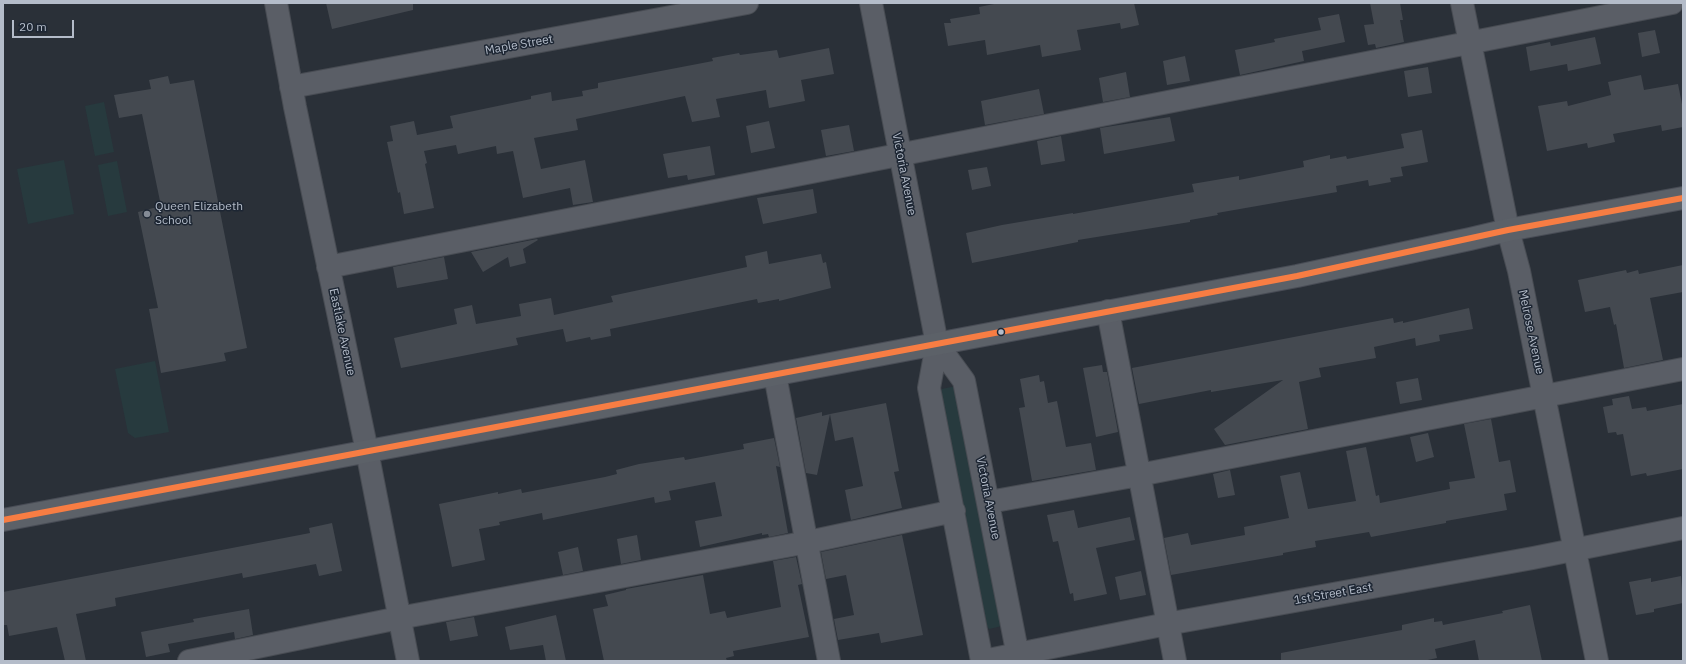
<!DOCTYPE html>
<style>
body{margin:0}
#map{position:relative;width:1686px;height:664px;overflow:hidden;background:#2a3038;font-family:"IBM Plex Sans",sans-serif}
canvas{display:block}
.frame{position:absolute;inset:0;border:4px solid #b4bcc9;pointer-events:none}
.scale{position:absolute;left:12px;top:20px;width:62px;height:18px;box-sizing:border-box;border:2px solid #b4bcc9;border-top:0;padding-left:5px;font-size:12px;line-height:14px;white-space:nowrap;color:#b4bcc9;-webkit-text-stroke:3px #1d2633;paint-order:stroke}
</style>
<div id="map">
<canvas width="1686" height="664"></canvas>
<div class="frame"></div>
<div class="scale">20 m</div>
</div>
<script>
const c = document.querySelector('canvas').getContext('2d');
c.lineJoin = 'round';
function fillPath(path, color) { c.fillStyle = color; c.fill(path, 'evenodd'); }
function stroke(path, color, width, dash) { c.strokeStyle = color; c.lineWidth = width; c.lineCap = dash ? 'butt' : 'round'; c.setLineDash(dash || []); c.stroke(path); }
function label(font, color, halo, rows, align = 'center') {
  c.font = font + ' "IBM Plex Sans",sans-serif'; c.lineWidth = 3; c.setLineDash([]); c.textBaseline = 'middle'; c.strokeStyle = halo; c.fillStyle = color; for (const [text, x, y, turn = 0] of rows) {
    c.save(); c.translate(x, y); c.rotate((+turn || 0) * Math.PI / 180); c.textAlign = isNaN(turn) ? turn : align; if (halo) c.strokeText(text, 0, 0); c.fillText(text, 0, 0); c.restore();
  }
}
fillPath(new Path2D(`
 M 104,102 L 114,152 L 95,156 L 85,106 Z
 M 64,160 L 74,214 L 28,224 L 17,169 Z
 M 117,161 L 127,212 L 108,216 L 98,165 Z
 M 155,361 L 169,432 L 135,438 L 128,433 L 115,369 Z
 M 956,386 L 1002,626 L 989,629 L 987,626 L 941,392 L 942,389 Z`), '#273a3e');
fillPath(new Path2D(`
 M 326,3 L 413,3 L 413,10 L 332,29 Z
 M 999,3 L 1134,3 L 1139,25 L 1121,29 L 1120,23 L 1077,30 L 1081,50 L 1042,57 L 1040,45 L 987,55 L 985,40 L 948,46 L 944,23 L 951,23 L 950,19 L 980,14 L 979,7 Z
 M 1370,3 L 1400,3 L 1403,20 L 1400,20 L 1404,42 L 1376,48 L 1375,44 L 1368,45 L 1364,25 L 1374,24 Z
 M 1339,14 L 1345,42 L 1302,51 L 1304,61 L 1240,75 L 1235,50 L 1275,42 L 1274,39 L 1321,30 L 1318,18 Z
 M 1655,30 L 1660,53 L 1642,57 L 1638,33 Z
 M 1595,37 L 1601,64 L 1568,71 L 1567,64 L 1530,71 L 1526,47 L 1550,42 L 1551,46 Z
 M 829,48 L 834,74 L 801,80 L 805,101 L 769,108 L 766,90 L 716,99 L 720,117 L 692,122 L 685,96 L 576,119 L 578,130 L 534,138 L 541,169 L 585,160 L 593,202 L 573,205 L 570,188 L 523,198 L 513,151 L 497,154 L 496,146 L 458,154 L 456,145 L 424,151 L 427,163 L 425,164 L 434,208 L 404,214 L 400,192 L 398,193 L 387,142 L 393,141 L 390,126 L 414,121 L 417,135 L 453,128 L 450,116 L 531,99 L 531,96 L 551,92 L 552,101 L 583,96 L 582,91 L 598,88 L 598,83 L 713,61 L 712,58 L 739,53 L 740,55 L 777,50 L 779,58 Z
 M 1185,56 L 1190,81 L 1167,85 L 1163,61 Z
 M 1428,67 L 1432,93 L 1408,97 L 1404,71 Z
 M 1126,72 L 1130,97 L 1103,102 L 1099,78 Z
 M 1641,75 L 1644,90 L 1678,84 L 1683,109 L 1683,127 L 1662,131 L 1661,125 L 1613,134 L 1615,142 L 1588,148 L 1587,143 L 1547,151 L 1538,106 L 1567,101 L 1568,106 L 1611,95 L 1608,82 Z
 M 168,76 L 170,84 L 194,80 L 247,348 L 224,353 L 226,361 L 161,373 L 149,309 L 158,308 L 138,212 L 161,206 L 142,114 L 119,118 L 114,95 L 151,89 L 149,80 Z
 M 1039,89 L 1044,114 L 985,125 L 981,101 Z
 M 1170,117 L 1175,141 L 1104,154 L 1100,128 Z
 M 769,121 L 775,148 L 751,153 L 746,126 Z
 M 849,125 L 854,151 L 826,156 L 821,130 Z
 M 1422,130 L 1428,162 L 1401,167 L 1403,176 L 1390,178 L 1391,182 L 1369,186 L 1368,180 L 1336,186 L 1337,192 L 1217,213 L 1218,215 L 1190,220 L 1190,222 L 1078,240 L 1078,242 L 972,263 L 966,233 L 1002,225 L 1073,213 L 1073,214 L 1194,192 L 1192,184 L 1239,176 L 1239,180 L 1304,167 L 1303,161 L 1330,155 L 1330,159 L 1346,156 L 1347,159 L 1404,148 L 1401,134 Z
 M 1061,136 L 1065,161 L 1041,165 L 1037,141 Z
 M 710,146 L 715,175 L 688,180 L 687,175 L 668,178 L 663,154 Z
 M 987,167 L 991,186 L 972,190 L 968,170 Z
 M 813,189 L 817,213 L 763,224 L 757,198 Z
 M 537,239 L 538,240 L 523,249 L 526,263 L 510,267 L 508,257 L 483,272 L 471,252 Z
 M 767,251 L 769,264 L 821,254 L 823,263 L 826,262 L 831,288 L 779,301 L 779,299 L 758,303 L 757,299 L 610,329 L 611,336 L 591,340 L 590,337 L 566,342 L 563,329 L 516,338 L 518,345 L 401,368 L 394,338 L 457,324 L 454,309 L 472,305 L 476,324 L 521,316 L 519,304 L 551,298 L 554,315 L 613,302 L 611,296 L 747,267 L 745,256 Z
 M 444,257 L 448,279 L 397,288 L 393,267 Z
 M 1683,265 L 1683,292 L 1650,298 L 1663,360 L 1624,368 L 1616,324 L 1614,325 L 1610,307 L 1585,312 L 1578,280 L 1626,270 L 1627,273 L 1638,270 L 1639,274 Z
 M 1469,308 L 1473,329 L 1439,335 L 1440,341 L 1416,346 L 1415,338 L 1374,347 L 1376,358 L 1319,368 L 1321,377 L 1299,382 L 1308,429 L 1225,445 L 1214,429 L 1283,380 L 1211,392 L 1211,390 L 1139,404 L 1132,368 L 1393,318 L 1394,323 L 1403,321 L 1403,323 Z
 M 1102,365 L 1103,372 L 1107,372 L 1118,432 L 1096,437 L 1083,368 Z
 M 1039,375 L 1040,382 L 1044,381 L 1048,403 L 1057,401 L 1066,447 L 1091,443 L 1096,470 L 1032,481 L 1019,408 L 1025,407 L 1020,379 Z
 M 1418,378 L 1422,400 L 1400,404 L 1396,382 Z
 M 1629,396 L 1632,409 L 1646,407 L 1647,411 L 1683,404 L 1683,469 L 1647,476 L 1646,473 L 1631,476 L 1623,434 L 1617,435 L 1616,432 L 1608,433 L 1603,407 L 1613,405 L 1612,399 Z
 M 886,403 L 899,471 L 894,472 L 902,508 L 851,520 L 845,490 L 863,486 L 853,437 L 835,441 L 830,414 Z
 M 822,412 L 822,416 L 830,414 L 817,475 L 806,473 L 796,418 Z
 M 1491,419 L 1499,462 L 1510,460 L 1516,492 L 1504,494 L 1507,510 L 1446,521 L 1446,523 L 1371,537 L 1369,532 L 1315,541 L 1316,547 L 1283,553 L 1283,555 L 1171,575 L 1164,538 L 1188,533 L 1191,545 L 1245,535 L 1244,527 L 1289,518 L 1280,476 L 1300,472 L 1308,509 L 1356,501 L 1346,451 L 1366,447 L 1376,496 L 1379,495 L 1380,503 L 1450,489 L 1449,482 L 1475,478 L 1464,424 Z
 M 1428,433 L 1434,457 L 1416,462 L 1410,437 Z
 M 774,438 L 780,467 L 776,466 L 788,533 L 769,537 L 768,534 L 762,535 L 762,533 L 700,547 L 695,521 L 722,516 L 715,482 L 669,491 L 671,500 L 655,503 L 654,497 L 543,520 L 542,513 L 499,522 L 500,525 L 479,529 L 485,560 L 452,567 L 439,504 L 498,492 L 498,494 L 521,489 L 522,493 L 605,477 L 617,474 L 616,470 L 639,464 L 684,457 L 685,460 L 744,449 L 743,444 Z
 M 1230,470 L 1235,495 L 1218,498 L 1213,474 Z
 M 1074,510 L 1078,528 L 1130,517 L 1135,540 L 1096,548 L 1107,594 L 1074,601 L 1073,593 L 1070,594 L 1058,541 L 1053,542 L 1047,515 Z
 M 332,523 L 342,571 L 319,576 L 316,564 L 243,578 L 242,573 L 115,598 L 116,606 L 76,614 L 86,661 L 65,661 L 57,627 L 9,636 L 7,625 L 3,625 L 3,592 L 310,533 L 309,528 Z
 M 637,535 L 641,560 L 621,564 L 617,539 Z
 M 902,535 L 923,635 L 881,643 L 879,633 L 838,640 L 834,619 L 854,615 L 846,575 L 826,579 L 821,552 Z
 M 578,547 L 583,571 L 563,575 L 558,552 Z
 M 796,557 L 802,584 L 798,585 L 809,637 L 733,651 L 734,656 L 726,658 L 727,661 L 604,661 L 593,609 L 608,606 L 605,595 L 626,590 L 626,589 L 703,575 L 710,614 L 725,611 L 727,618 L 781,607 L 773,561 Z
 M 1141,571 L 1146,595 L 1120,600 L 1115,577 Z
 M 1681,576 L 1683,603 L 1654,609 L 1654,612 L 1636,615 L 1629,582 L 1651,578 L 1651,582 Z
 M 1530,605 L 1542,661 L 1479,661 L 1475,640 L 1435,649 L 1437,658 L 1423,661 L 1281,661 L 1281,653 L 1402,630 L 1402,625 L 1434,618 L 1434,622 L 1442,621 L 1443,625 L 1503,613 L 1502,611 Z
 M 249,609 L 253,635 L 235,639 L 234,632 L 168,644 L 170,652 L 146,657 L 141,632 L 194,622 L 193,619 Z
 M 556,615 L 566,661 L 546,661 L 543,645 L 510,650 L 505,627 Z
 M 474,617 L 478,636 L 450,641 L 446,622 Z`), '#444950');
const minor = new Path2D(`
 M 276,3 L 295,107 L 367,451 L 408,661
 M 871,3 L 937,344 L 929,388 L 982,661
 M 1462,3 L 1508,230 L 1519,271 L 1597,661
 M 291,87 L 747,3
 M 328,267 L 1672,3
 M 1108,311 L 1175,661
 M 937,344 L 964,381 L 1019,661
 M 775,375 L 829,661
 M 989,502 L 1139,475 L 1683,369
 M 189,661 L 399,618 L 808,542 L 954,511
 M 983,661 L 1167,624 L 1533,558 L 1683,528`);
const major = new Path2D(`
 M 3,520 L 1297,276 L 1470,239 L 1508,230 L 1683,198`);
stroke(minor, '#484c53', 24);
stroke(major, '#484c55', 24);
stroke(minor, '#5a5e66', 22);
stroke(major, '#5c6168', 22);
stroke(new Path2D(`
 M 3,520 L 1297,276 L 1508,230 L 1683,198`), '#f77d43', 6);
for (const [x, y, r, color] of [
 [147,214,4,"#848b96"],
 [1001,332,3.5,"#b4bcc9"]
]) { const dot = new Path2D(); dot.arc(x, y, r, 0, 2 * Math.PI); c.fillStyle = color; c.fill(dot); stroke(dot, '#1d2633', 1.5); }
label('12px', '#b4bcc9', '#1d2633', [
 ["Maple Street",519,45,-10],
 ["Victoria Avenue",904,174,79],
 ["Eastlake Avenue",342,332,78],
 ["Melrose Avenue",1531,332,78],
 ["Victoria Avenue",988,498,79],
 ["1st Street East",1333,594,-10]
]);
label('12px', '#b4bcc9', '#1d2633', [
 ["Queen Elizabeth",155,207],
 ["School",155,221]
], 'left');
</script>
